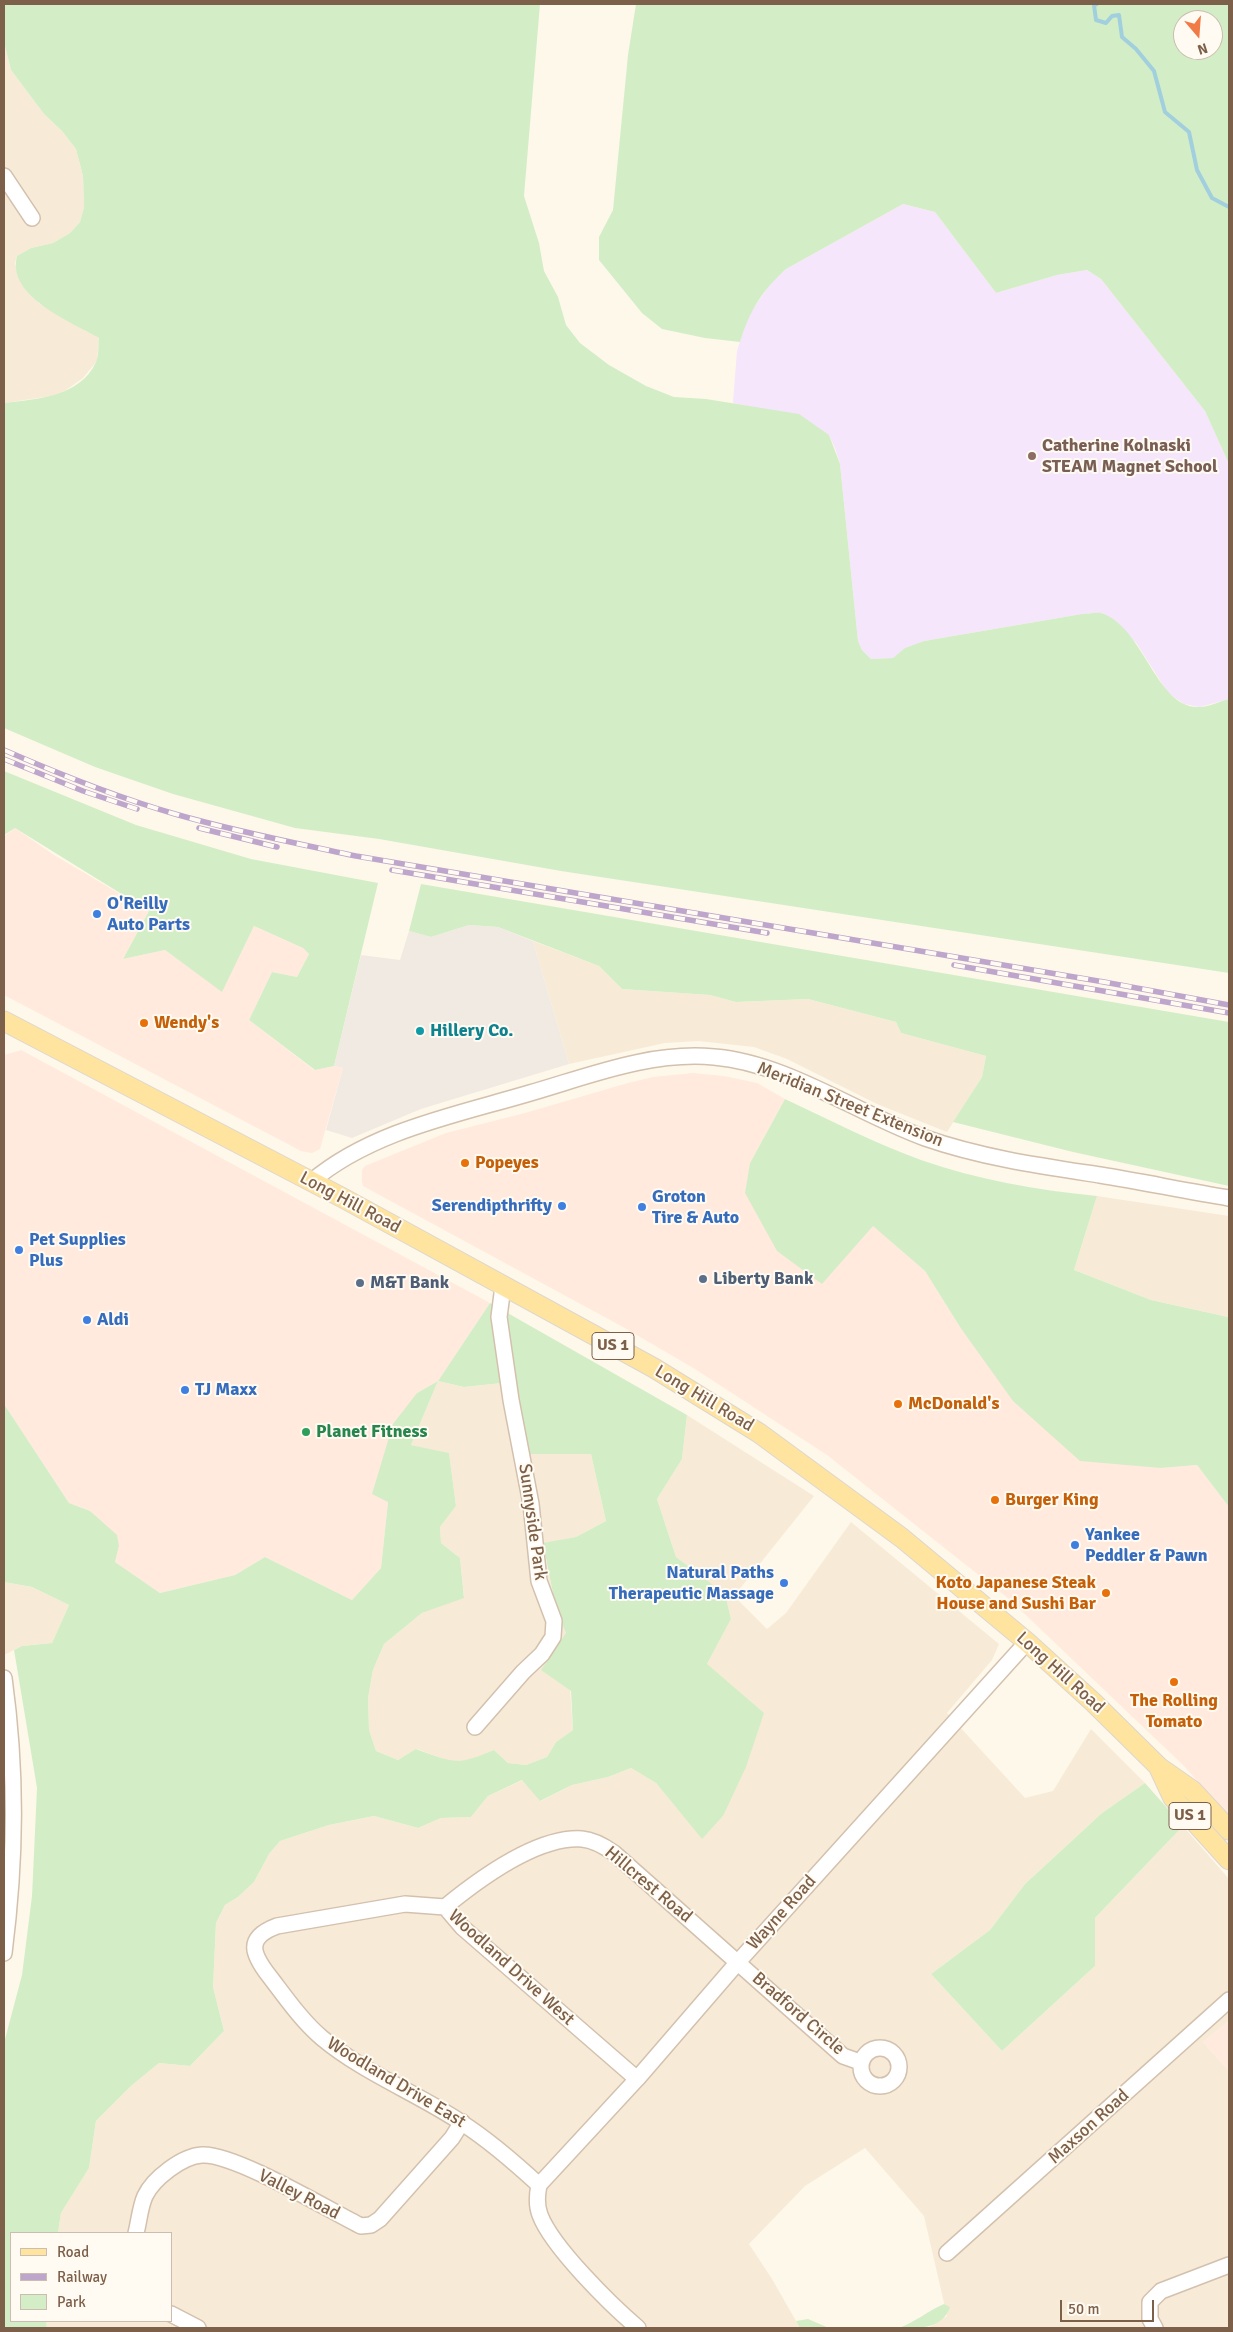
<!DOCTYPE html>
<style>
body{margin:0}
#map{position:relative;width:1233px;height:2332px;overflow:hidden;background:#fef8ea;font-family:Signika,sans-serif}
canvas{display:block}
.frame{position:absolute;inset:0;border:5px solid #7d604a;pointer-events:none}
.legend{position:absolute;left:10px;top:2232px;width:162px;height:90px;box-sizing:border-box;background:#fffbf2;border:1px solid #cbbdaf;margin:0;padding:6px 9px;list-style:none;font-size:15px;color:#7d604a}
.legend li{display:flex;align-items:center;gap:10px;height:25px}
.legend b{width:25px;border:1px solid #cbbdaf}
.north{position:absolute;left:1173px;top:10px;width:50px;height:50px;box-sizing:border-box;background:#fffbf2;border:1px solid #cbbdaf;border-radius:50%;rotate:162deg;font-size:14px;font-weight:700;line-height:20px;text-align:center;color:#7d604a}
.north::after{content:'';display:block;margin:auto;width:18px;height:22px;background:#f17b46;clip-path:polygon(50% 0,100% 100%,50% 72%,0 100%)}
.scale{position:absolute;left:1060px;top:2300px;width:94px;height:22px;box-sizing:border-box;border:2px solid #7d604a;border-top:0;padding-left:6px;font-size:15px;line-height:18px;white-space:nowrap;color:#7d604a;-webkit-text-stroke:4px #fffbf2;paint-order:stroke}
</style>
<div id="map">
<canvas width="1233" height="2332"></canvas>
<div class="frame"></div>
<ul class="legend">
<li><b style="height:6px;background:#ffe4a0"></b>Road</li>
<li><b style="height:6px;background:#bda5cb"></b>Railway</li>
<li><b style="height:14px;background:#d3eec6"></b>Park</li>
</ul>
<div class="north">N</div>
<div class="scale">50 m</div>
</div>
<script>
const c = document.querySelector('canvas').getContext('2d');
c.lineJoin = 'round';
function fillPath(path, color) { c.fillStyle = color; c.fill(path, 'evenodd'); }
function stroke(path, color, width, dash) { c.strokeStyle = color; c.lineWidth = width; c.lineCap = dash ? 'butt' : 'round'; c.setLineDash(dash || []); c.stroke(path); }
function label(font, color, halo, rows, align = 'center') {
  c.font = font + ' Signika,sans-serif'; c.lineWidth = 4; c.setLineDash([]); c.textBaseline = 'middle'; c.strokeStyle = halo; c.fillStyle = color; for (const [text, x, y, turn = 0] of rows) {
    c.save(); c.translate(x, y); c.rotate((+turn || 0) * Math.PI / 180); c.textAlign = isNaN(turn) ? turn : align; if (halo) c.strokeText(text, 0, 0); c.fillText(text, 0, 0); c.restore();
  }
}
fillPath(new Path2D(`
 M 4,42 L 11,70 L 44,114 L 62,131 L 76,149 L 83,176 L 84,207 L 80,222 L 70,233 L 53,243 L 31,248 L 17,256 L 15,263 L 18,276 L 28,293 L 40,304 L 99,338 L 97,361 L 83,378 L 59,395 L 4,403 Z
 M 533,941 L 599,966 L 622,989 L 710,995 L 736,1002 L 808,999 L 896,1022 L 901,1033 L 986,1056 L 982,1077 L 947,1132 L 877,1104 L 787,1059 L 754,1047 L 698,1041 L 665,1043 L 569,1064 Z
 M 1097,1196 L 1229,1216 L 1229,1321 L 1228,1317 L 1151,1300 L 1074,1270 Z
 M 438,1381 L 464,1387 L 502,1383 L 591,1454 L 606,1521 L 576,1537 L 543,1544 L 557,1614 L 566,1633 L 573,1730 L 556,1742 L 547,1757 L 526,1765 L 508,1763 L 494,1750 L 466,1762 L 449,1761 L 417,1749 L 398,1760 L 376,1751 L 369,1730 L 368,1698 L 373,1670 L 384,1644 L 422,1613 L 464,1597 L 460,1558 L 441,1543 L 440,1527 L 456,1506 L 449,1454 L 411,1445 Z
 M 687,1415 L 814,1496 L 734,1596 L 767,1629 L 786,1613 L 851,1522 L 999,1644 L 992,1660 L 947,1713 L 1025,1798 L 1053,1791 L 1091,1729 L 1145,1783 L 1102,1813 L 1025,1884 L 990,1930 L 931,1974 L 1002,2051 L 1095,1966 L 1095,1918 L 1183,1826 L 1229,1879 L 1229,2021 L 1203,2042 L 1229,2071 L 1229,2328 L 928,2328 L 947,2316 L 924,2216 L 865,2148 L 805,2186 L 749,2244 L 772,2279 L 800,2328 L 47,2328 L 46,2321 L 171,2321 L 171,2233 L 58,2233 L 61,2213 L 89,2168 L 96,2121 L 131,2086 L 159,2063 L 190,2066 L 224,2031 L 213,1987 L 216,1923 L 225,1905 L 238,1897 L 254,1882 L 269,1854 L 280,1841 L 329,1825 L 374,1816 L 418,1828 L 441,1818 L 471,1817 L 488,1796 L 523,1780 L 541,1801 L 572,1785 L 608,1777 L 631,1768 L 656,1783 L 702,1838 L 723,1816 L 707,1664 L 731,1619 L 725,1595 L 676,1557 L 657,1499 L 682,1459 Z
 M 4,1582 L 32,1587 L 69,1605 L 52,1643 L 22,1646 L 4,1655 Z`), '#f7ebd8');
fillPath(new Path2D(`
 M 15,828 L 54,855 L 149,911 L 123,959 L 165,950 L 222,991 L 254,926 L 303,948 L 309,954 L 297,977 L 272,972 L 249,1020 L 314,1070 L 334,1066 L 343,1068 L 320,1149 L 312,1153 L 301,1151 L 4,995 L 4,836 Z
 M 21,1050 L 490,1303 L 438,1381 L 417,1393 L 388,1502 L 381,1568 L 352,1600 L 265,1557 L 235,1575 L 160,1593 L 115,1562 L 119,1546 L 90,1511 L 69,1503 L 4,1404 L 4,1055 Z
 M 693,1073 L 724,1076 L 757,1083 L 785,1099 L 750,1163 L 822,1283 L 873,1225 L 925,1271 L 960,1327 L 1161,1468 L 1197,1465 L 1229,1507 L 1229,1817 L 1184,1766 L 1009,1599 L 827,1455 L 695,1369 L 623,1327 L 363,1186 L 362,1182 L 362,1170 L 365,1166 L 446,1133 L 525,1113 L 628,1083 L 653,1077 Z
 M 1229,2021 L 1229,2071 L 1203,2042 Z`), '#ffeadd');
fillPath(new Path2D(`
 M 469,925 L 498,927 L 533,941 L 569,1064 L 421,1109 L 352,1138 L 326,1130 L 343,1068 L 334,1066 L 361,955 L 400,960 L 409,931 L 431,937 Z`), '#f0eae3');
fillPath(new Path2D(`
 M 903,204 L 935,212 L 996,293 L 1057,275 L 1087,270 L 1101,279 L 1205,411 L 1229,464 L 1229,699 L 1200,707 L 1184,704 L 1168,693 L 1137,644 L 1117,622 L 1100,613 L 1082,614 L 924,641 L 906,648 L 893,658 L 871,659 L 862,650 L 858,641 L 840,464 L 835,448 L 829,435 L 733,403 L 737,351 L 748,316 L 771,283 L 786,269 Z`), '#f5e6fb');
fillPath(new Path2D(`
 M 4,4 L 540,4 L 524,196 L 539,243 L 544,271 L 558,297 L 566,325 L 580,343 L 609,365 L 646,386 L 674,397 L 706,399 L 799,414 L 829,435 L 840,464 L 858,641 L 862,650 L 871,659 L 893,658 L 905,648 L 924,641 L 1082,614 C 1087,614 1095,612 1101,613 C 1144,626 1156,710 1200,707 C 1209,707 1220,701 1229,699 L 1229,973 L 561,871 L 379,839 L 295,828 L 173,794 L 95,767 L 4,728 L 4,403 C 37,399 80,397 96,362 C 99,356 98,345 99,338 C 72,322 6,297 17,256 L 31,248 L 53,243 L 70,233 L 80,222 L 84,207 L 83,176 L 76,149 L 62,131 L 44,114 L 11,70 L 4,42 Z
 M 636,4 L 1229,4 L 1229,464 L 1205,411 L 1101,279 L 1087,270 L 1057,275 L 996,293 L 935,212 L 903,204 L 786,269 C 761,292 750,310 740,342 L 705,338 L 662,329 L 642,313 L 599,260 L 599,237 L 613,210 L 628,55 ZM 1183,20 L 1213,20 L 1213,50 L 1183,50 Z
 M 4,771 L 136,825 L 251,859 L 378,883 L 334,1066 L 315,1070 L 249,1020 L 272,972 L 297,977 L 309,954 L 303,948 L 254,926 L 222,992 L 165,950 L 123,959 L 149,911 L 15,828 L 4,835 Z
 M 421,884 L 1229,1022 L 1229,1186 L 1073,1152 L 953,1122 L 982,1077 L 986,1056 L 901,1033 L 896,1022 L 808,999 L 736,1002 L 710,995 L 622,989 L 599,966 L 498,927 L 469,925 L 431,937 L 409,931 Z
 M 785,1099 C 830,1120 874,1143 921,1160 C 978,1180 1037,1190 1097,1196 L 1074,1270 L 1151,1300 L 1228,1317 L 1229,1507 L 1197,1465 L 1161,1468 L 1080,1461 L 1013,1401 L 960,1327 L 925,1271 L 873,1226 L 822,1284 L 777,1251 L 745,1193 L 750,1163 Z
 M 490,1303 L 687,1415 L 682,1459 L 657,1499 L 676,1557 L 725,1594 L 731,1619 L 707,1664 L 764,1713 L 746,1767 L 723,1816 L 702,1839 L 656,1783 L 631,1768 L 608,1777 L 572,1785 L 540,1801 L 522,1780 L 488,1796 L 471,1817 L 441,1818 L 418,1828 L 374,1816 L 329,1825 L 280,1841 L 269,1854 L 254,1882 L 238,1897 L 225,1905 L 216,1923 L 213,1987 L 224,2031 L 190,2066 L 159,2063 L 131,2086 L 96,2121 L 89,2168 L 61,2213 L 58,2233 L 11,2233 L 11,2321 L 46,2321 L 47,2328 L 4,2328 L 4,2043 L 22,1975 L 32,1896 L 37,1788 L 14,1650 L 22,1646 L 52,1643 L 69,1605 L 32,1587 L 4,1582 L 4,1404 L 69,1503 L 90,1511 L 117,1535 L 119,1546 L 115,1562 L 160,1593 L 235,1575 L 265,1557 L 352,1600 L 381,1568 L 388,1502 L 372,1494 L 393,1424 L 417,1393 L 438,1381 ZM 438,1381 L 464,1387 L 502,1383 L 517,1454 L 591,1454 L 606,1521 L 576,1537 L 543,1543 L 557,1614 L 566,1633 L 541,1670 L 571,1691 L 573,1730 L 556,1742 L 547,1757 L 526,1765 L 508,1763 L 494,1750 C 456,1766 455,1763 416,1749 L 398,1760 L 376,1751 L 369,1730 L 368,1698 L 373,1670 L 384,1644 L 422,1613 L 464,1598 L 460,1558 L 441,1543 L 440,1527 L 456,1506 L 449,1453 L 411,1445 Z
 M 1145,1783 L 1183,1826 L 1095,1918 L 1095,1966 L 1002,2051 L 931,1974 L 990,1930 L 1025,1884 L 1102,1813 Z
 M 944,2304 L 950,2307 C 942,2330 919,2328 899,2328 C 915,2322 928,2311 944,2304 Z
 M 808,2319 L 829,2328 L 800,2328 L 796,2321 Z`), '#d3eec6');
stroke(new Path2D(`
 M 1097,4 L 1094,5 L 1096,20 L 1106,23 L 1112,16 L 1119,15 L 1122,37 L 1136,49 L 1154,71 L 1165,112 L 1189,132 L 1197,170 L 1212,198 L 1229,207`), '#a1cfde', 4);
const minor = new Path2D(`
 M 4,176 L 32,218
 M 311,1182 C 371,1131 456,1115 530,1093 C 589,1076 651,1051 714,1057 C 787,1063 856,1113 925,1138 C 983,1158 1041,1166 1100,1175 C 1143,1182 1186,1191 1229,1198
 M 4,1678 C 17,1772 16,1859 4,1953
 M 475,1727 L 523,1672 L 542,1654 L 553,1637 L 554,1621 L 539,1581 L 531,1504 L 511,1400 L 499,1317 L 503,1286
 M 445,1907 C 478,1880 537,1836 582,1839 C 594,1840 604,1846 614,1853 L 843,2056 L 860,2062
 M861 2067a19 19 0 1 1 38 0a19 19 0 1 1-38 0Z
 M 539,2185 C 514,2162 490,2141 462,2123 C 417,2093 364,2073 322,2038 C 302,2021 286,1998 270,1977 C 252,1954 245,1938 277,1926 L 405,1904 L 445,1907 L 462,1927 L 637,2079
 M 539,2185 L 637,2079 L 738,1962 L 1027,1642
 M 539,2185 C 537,2195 536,2205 540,2215 C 552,2247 611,2305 638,2328
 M 136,2233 C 139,2222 140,2207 145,2196 C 153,2179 182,2156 202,2155 C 234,2153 327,2209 361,2226 L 371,2225 L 380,2219 L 452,2138 L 462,2122
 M 947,2253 L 1229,2000
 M 171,2314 L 198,2328
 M 1155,2328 L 1150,2319 L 1150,2302 L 1161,2291 L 1229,2265`);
const major = new Path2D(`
 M 4,1021 L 343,1198 L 654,1368 L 759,1433 L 902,1538 L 1027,1642 L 1093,1702 L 1159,1767 L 1192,1790 L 1229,1830
 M 1159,1768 L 1173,1798 L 1229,1860`);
stroke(minor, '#d3c1ae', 18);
stroke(major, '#ddd6d0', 21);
stroke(minor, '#fff', 15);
stroke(major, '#ffe4a0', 19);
const rail = new Path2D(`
 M 4,750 C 59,774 116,797 175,814 C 234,831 295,843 356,856 L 1104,982 L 1229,1005
 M 4,759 L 83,791 L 137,809
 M 199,828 L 277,847
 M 392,870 L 767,933
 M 954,965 L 1229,1013`);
stroke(rail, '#bda5cb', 5.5);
stroke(rail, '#fffbf2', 4, [11]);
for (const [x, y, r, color] of [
 [1032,456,5,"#8d6e63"],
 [97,914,5,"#3f7fe0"],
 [144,1023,5,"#e8710a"],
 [420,1031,5,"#0f9aa8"],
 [465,1163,5,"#e8710a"],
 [562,1206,5,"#3f7fe0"],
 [642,1207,5,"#3f7fe0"],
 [19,1250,5,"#3f7fe0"],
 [703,1279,5,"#5c6f8a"],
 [360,1283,5,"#5c6f8a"],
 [87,1320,5,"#3f7fe0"],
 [185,1390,5,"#3f7fe0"],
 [898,1404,5,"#e8710a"],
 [306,1432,5,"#2e9e5b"],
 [995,1500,5,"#e8710a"],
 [1075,1545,5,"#3f7fe0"],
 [784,1583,5,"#3f7fe0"],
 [1106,1593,5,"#e8710a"],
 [1174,1682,5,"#e8710a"]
]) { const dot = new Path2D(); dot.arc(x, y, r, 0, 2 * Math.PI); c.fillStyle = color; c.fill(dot); stroke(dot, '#fffbf2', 2); }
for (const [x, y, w] of [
 [613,1346,42],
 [1190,1816,42]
]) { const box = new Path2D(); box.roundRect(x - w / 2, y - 13.5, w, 27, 4); c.fillStyle = '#fffbf2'; c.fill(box); stroke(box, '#7d604a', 1); }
label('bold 16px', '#7d604a', null, [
 ["US 1",613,1346],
 ["US 1",1190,1816]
]);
label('bold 18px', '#785e54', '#fffbf2', [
 ["Catherine Kolnaski",1042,446],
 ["STEAM Magnet School",1042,467]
], 'left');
label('bold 18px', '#366cbe', '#fffbf2', [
 ["O'Reilly",107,904],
 ["Auto Parts",107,925],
 ["Groton",652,1197],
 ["Tire & Auto",652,1218],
 ["Serendipthrifty",552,1206,"right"],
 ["Pet Supplies",29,1240],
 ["Plus",29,1261],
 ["Aldi",97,1320],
 ["TJ Maxx",195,1390],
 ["Yankee",1085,1535],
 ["Peddler & Pawn",1085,1556],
 ["Natural Paths",774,1573,"right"],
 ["Therapeutic Massage",774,1594,"right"]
], 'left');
label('bold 18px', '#c56008', '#fffbf2', [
 ["Wendy's",154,1023],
 ["Popeyes",475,1163],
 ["McDonald's",908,1404],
 ["Burger King",1005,1500],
 ["Koto Japanese Steak",1096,1583,"right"],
 ["House and Sushi Bar",1096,1604,"right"],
 ["The Rolling",1174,1701,"center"],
 ["Tomato",1174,1722,"center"]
], 'left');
label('bold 18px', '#0d838f', '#fffbf2', [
 ["Hillery Co.",430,1031]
], 'left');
label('18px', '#7d604a', '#fffbf2', [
 ["Meridian Street Extension",850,1105,22],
 ["Long Hill Road",350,1203,28],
 ["Long Hill Road",704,1399,31],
 ["Sunnyside Park",532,1522,82],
 ["Long Hill Road",1060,1673,42],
 ["Hillcrest Road",648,1885,40],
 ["Wayne Road",782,1913,-48],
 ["Woodland Drive West",511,1968,42],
 ["Bradford Circle",798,2014,41],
 ["Woodland Drive East",396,2083,31],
 ["Maxson Road",1089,2127,-42],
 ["Valley Road",299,2195,27]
]);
label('bold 18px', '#4e5e75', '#fffbf2', [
 ["Liberty Bank",713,1279],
 ["M&T Bank",370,1283]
], 'left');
label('bold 18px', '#27864d', '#fffbf2', [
 ["Planet Fitness",316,1432]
], 'left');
</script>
